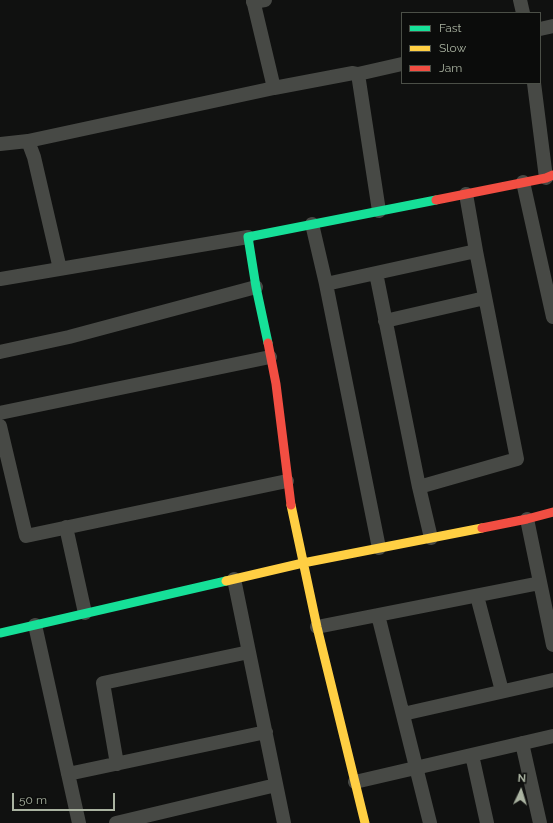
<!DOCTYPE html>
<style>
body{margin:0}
#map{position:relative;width:553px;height:823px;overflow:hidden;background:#101110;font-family:Raleway,sans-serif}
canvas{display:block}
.legend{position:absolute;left:401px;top:12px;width:140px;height:72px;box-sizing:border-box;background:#0b0c0b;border:1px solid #4b4f47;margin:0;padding:5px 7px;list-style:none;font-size:12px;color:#aab3a1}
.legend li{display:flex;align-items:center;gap:8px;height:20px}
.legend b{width:20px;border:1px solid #4b4f47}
.north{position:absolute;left:501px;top:771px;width:40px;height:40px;-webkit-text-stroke:3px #0b0c0b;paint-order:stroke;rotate:4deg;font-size:11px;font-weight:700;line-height:16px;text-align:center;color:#aab3a1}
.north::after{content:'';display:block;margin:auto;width:14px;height:18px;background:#aab3a1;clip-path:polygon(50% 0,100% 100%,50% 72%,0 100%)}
.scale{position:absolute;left:12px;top:793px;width:103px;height:18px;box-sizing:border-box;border:2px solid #aab3a1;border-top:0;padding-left:5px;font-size:12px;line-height:14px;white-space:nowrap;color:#aab3a1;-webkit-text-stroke:3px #0b0c0b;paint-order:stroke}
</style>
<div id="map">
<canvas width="553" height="823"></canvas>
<ul class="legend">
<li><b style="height:5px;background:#16e098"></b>Fast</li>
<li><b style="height:5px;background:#ffcf43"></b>Slow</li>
<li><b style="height:5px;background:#f24e42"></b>Jam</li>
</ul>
<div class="north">N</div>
<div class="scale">50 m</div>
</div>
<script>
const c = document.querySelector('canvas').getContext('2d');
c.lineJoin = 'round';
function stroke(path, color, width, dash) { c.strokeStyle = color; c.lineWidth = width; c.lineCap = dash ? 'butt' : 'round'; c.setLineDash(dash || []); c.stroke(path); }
stroke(new Path2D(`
 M 253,0 L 274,88
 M 520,0 L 523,13
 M 253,2 L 265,0
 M 540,29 L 553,26
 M 358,74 L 379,211
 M 534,83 L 546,178
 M 28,141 L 34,157 L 60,269
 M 0,144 L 28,141 L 274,88 L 353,73 L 358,74 L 402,64
 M 523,182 L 553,317
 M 312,224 L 326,284 L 476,251 L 466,194
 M 376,273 L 419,487 L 431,538
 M 0,279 L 248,237
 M 326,284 L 379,548
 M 385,321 L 485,298
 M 0,352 L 69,337 L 256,287
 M 0,413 L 270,357
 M 0,426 L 26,536 L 287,481
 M 419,487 L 517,459 L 476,251
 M 527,519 L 553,645
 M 66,527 L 85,613
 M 234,579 L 284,823
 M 477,596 L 502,691
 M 378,615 L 430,823
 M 35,625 L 79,823
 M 317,627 L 540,583
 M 403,714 L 553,680
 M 522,743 L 540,823
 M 472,755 L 487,823
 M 117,764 L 103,683 L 249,652
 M 68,774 L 266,732
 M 355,782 L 553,736
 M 116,823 L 276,785`), '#474945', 14);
stroke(new Path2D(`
 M 268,343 L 256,287 L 248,237 L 436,200
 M 0,633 L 226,581`), '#16e098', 9);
stroke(new Path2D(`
 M 291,505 L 317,627 L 365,823
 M 226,581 L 303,563 L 482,528`), '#ffcf43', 9);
stroke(new Path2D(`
 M 436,200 L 546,178 L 553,175
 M 268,343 L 276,384 L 291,505
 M 482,528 L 527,519 L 553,512`), '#f24e42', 9);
</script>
